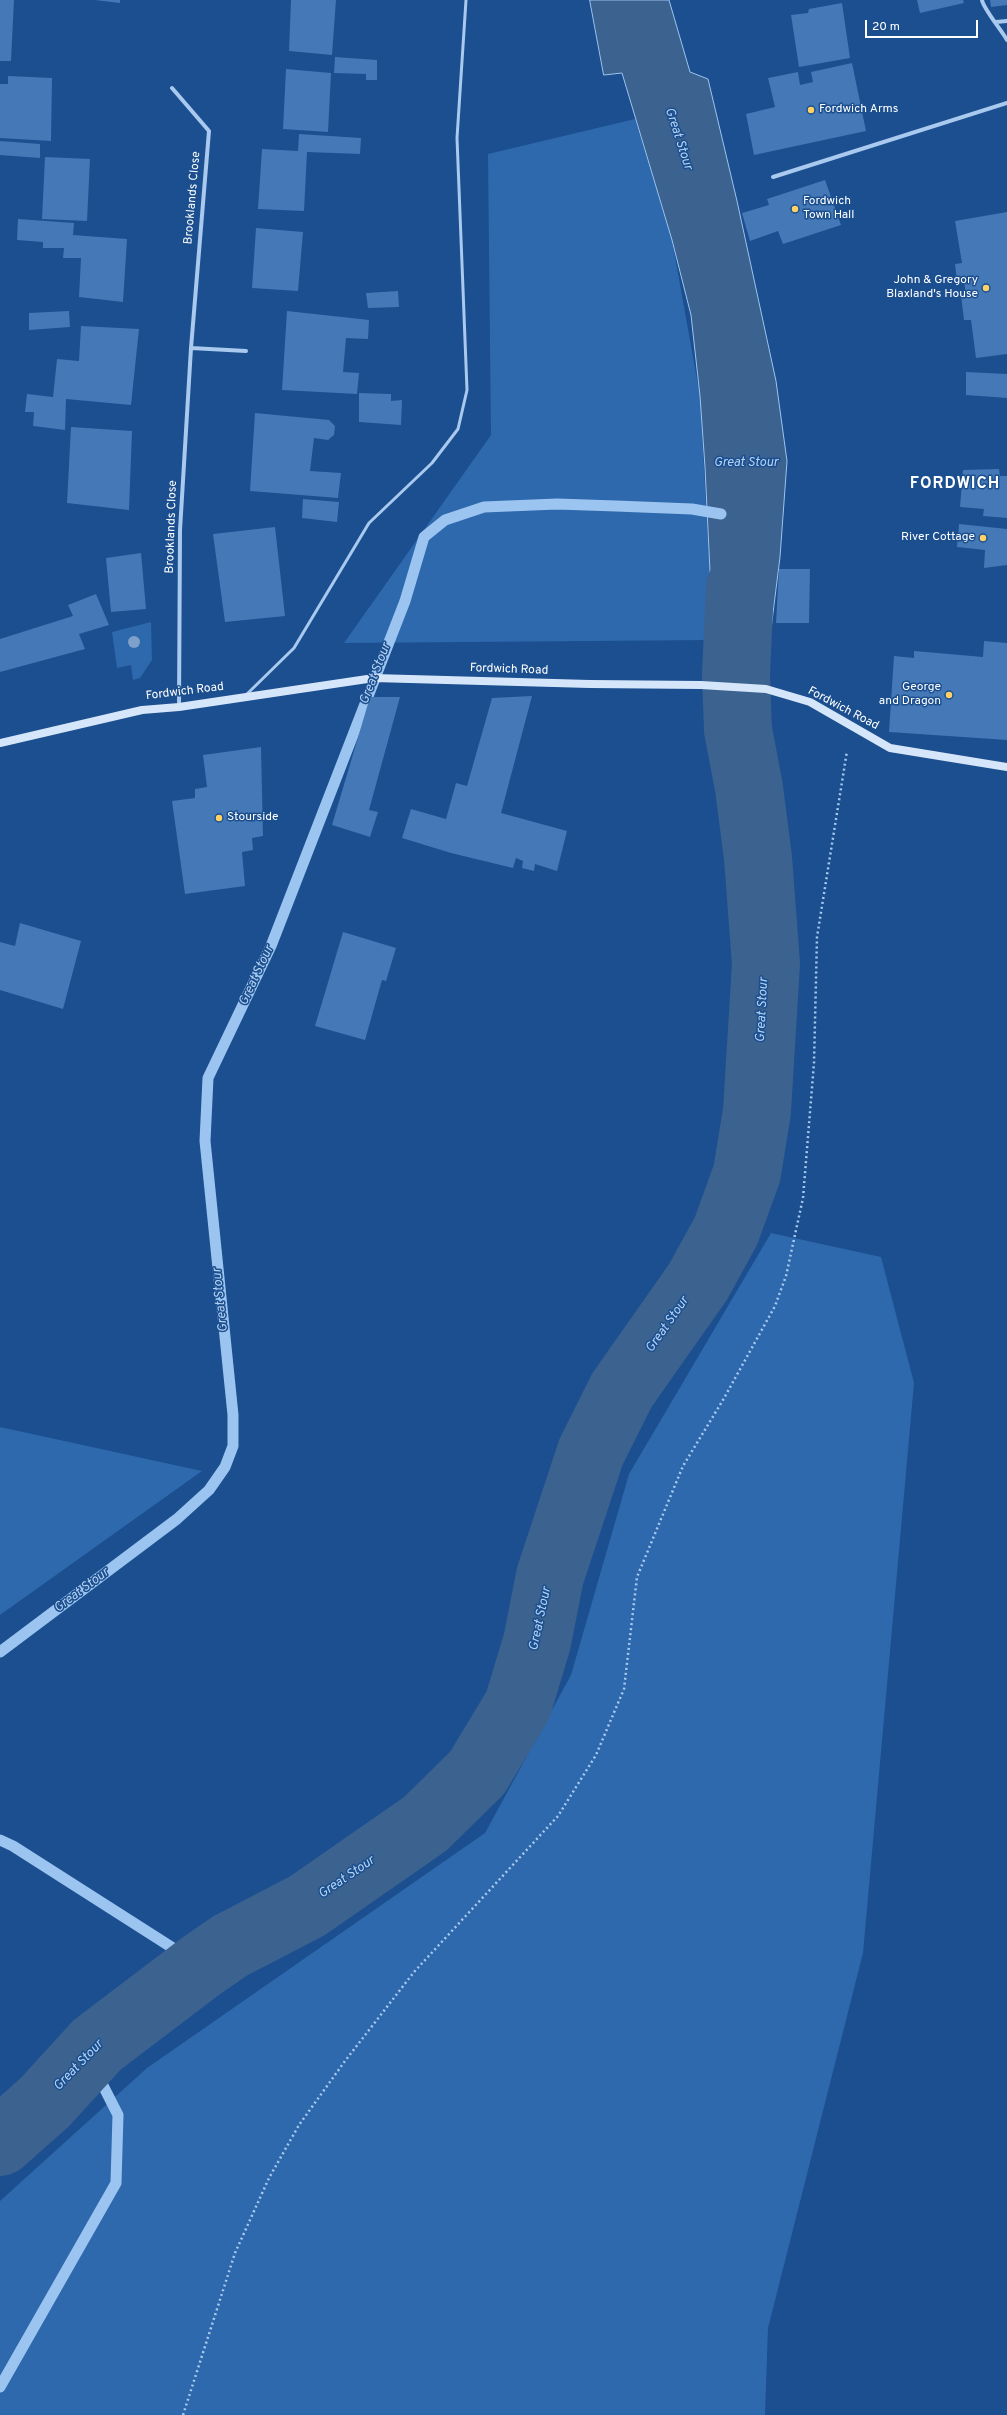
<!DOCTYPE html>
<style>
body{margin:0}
#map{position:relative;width:1007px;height:2415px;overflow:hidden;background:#1b4f8f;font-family:Overpass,sans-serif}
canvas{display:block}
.scale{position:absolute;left:865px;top:20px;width:113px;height:18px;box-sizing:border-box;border:2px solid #fff;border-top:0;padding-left:5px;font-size:12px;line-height:14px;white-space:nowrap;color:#fff;-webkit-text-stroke:3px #1b4f8f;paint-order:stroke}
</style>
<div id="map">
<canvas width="1007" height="2415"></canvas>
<div class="scale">20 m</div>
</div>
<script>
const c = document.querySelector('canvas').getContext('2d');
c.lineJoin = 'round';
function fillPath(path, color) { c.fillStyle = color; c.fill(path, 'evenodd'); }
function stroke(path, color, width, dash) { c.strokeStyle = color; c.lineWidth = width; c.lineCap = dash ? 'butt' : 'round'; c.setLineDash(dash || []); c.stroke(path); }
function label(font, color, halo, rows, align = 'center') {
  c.font = font + ' Overpass,sans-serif'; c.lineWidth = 3; c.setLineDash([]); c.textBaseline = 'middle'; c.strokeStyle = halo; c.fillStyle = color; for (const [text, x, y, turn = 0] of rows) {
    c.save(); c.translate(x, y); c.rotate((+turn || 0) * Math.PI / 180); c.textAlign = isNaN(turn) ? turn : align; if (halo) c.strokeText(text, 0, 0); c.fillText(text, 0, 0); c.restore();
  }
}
fillPath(new Path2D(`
 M 635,119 L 672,240 L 700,396 L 712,614 L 711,640 L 344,643 L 491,435 L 488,154 Z
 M 151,622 L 152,660 L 140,678 L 133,680 L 131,665 L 117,668 L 112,632 Z
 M 771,1233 L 881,1257 L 914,1383 L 863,1953 L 768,2328 L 765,2415 L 0,2415 L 0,2201 L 147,2068 L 485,1833 L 571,1675 L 629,1474 Z
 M 0,1427 L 202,1471 L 0,1615 Z`), '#2e69ad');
const water = new Path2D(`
 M 590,0 L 669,0 L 690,72 L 708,79 L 737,201 L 776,381 L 787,461 L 780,557 L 767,661 L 754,682 L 717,680 L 710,667 L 712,613 L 705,467 L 700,396 L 691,315 L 672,240 L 622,73 L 604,75 Z`);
fillPath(water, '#3c6290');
stroke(water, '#9cc4f0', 1);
stroke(new Path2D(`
 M 0,1652 L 177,1519 L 209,1490 L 225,1467 L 233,1446 L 233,1415 L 205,1141 L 208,1078 L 271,946 L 405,601 L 424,537 L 445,520 L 484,507 L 557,504 L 616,506 L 692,509 L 721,514
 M 0,1840 L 13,1846 L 201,1966
 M 0,2387 L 116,2183 L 118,2115 L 88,2056`), '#9cc4f0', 11);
stroke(new Path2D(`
 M 0,2142 L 45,2102 L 97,2045 L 201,1966 L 230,1946 L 307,1906 L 425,1824 L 477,1773 L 518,1705 L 537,1642 L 550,1576 L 591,1452 L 622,1390 L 698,1282 L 726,1231 L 747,1173 L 757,1111 L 766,964 L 758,858 L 749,788 L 738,730 L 736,674 L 740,587`), '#3c6290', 68);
fillPath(new Path2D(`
 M 0,0 L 14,0 L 11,61 L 0,61 Z
 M 95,0 L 120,0 L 120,3 Z
 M 291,0 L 336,0 L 332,55 L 289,51 Z
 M 917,0 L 963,0 L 964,3 L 920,13 Z
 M 990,0 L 1007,0 L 1007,5 L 991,7 Z
 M 842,3 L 850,58 L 799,67 L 791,15 L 808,13 L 809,9 Z
 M 335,57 L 377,60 L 377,80 L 366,80 L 366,74 L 334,73 Z
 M 852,63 L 866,131 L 754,155 L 746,114 L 775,107 L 768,78 L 798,72 L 800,85 L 813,82 L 811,72 Z
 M 286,69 L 331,73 L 328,132 L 283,129 Z
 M 8,76 L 52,78 L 51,141 L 0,138 L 0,84 L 8,84 Z
 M 299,134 L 361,138 L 360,154 L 307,152 L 304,211 L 258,209 L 262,149 L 298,151 Z
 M 0,141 L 40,144 L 40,158 L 0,155 Z
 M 45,157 L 90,159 L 87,221 L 42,219 Z
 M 825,180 L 841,225 L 783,244 L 778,231 L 750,241 L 742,213 L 769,205 L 767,199 Z
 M 1007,212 L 1007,354 L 976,358 L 971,320 L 964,320 L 961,295 L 966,295 L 964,281 L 957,282 L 955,264 L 962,263 L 955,221 Z
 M 18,219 L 74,223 L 73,235 L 127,239 L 123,302 L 79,297 L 81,258 L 63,258 L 64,248 L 43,248 L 43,242 L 17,240 Z
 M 256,228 L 303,232 L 298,291 L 252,288 Z
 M 398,291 L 399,307 L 368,308 L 366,293 Z
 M 69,311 L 70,327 L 29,330 L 29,313 Z
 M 287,311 L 369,320 L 368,339 L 346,338 L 343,372 L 359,373 L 357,394 L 282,390 Z
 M 81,326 L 139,329 L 131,405 L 66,399 L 65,430 L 33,426 L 34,412 L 25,412 L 27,394 L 53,397 L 57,359 L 79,361 Z
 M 966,372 L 1007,374 L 1007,398 L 966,395 Z
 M 359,393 L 391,394 L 391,401 L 402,400 L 401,425 L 359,422 Z
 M 255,413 L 329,420 L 335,426 L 334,435 L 328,440 L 314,438 L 310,471 L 341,473 L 338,498 L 250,491 Z
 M 71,427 L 132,431 L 129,510 L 67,503 Z
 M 999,469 L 1000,476 L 1007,476 L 1007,518 L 983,516 L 984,509 L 960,507 L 963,470 Z
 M 303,499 L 339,502 L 337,522 L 302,518 Z
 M 959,524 L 1007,529 L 1007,565 L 984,568 L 985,550 L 957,547 Z
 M 275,527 L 285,616 L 225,622 L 213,534 Z
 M 141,553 L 146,609 L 111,612 L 106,558 Z
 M 779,569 L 810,569 L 809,623 L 776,623 Z
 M 96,594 L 109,625 L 79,634 L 85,649 L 0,672 L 0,639 L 73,616 L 68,605 Z
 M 984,641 L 1007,643 L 1007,740 L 889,732 L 894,656 L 914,658 L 914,651 L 983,657 Z
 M 532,696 L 501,813 L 567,831 L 557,871 L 535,864 L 534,871 L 522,868 L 523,861 L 516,858 L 513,868 L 451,853 L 402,838 L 411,809 L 446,819 L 456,783 L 467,786 L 492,698 Z
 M 370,697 L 400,697 L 369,810 L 378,812 L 370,837 L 332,825 Z
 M 261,747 L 263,836 L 252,838 L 253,850 L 242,852 L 245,886 L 185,894 L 172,801 L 195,798 L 195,789 L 207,787 L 203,755 Z
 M 20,923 L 81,941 L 63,1009 L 0,990 L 0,942 L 15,946 Z
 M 343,932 L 396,948 L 386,981 L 382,980 L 365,1040 L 315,1026 Z`), '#4478b7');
stroke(new Path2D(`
 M 183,2415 L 235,2253 L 269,2178 L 299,2125 L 345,2061 L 414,1972 L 558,1816 L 596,1755 L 624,1689 L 637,1577 L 683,1466 L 723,1400 L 775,1306 L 786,1276 L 803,1198 L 814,1063 L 817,937 L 847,751`), '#a9c9ee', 2.5, [2, 3]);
stroke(new Path2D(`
 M 247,694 L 294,648 L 369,523 L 432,463 L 458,429 L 467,390 L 457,138 L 466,0`), '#a9c9ee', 3);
stroke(new Path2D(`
 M 982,0 C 983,8 1002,31 1007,40
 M 996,22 L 1007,21
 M 172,88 L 209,131 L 191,348 L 180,530 L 179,707
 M 773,177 L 1007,103
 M 191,348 L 246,351`), '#a9c9ee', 4);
stroke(new Path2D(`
 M 0,743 L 142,710 L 179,707 L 374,678 L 590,684 L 701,685 L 766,689 L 810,702 L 890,748 L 1007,767`), '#d6e6fa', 8);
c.fillStyle = '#7ea0ca';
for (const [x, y] of [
 [134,642]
]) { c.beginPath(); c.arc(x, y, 6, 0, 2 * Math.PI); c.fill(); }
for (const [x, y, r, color] of [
 [811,110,4,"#ffd166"],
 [795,209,4,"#ffd166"],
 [986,288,4,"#ffd166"],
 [983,538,4,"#ffd166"],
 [949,695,4,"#ffd166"],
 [219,818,4,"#ffd166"]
]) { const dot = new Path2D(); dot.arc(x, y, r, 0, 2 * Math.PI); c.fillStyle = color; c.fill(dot); stroke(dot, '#1b4f8f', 1.5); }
label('12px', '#fff', '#1b4f8f', [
 ["Fordwich Arms",819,110],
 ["Fordwich",803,202],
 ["Town Hall",803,216],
 ["John & Gregory",978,281,"right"],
 ["Blaxland's House",978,295,"right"],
 ["River Cottage",975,538,"right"],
 ["George",941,688,"right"],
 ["and Dragon",941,702,"right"],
 ["Stourside",227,818]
], 'left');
label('12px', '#fff', '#1b4f8f', [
 ["Brooklands Close",193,198,-85],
 ["Brooklands Close",172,527,-88],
 ["Fordwich Road",509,670,2],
 ["Fordwich Road",185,692,-7],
 ["Fordwich Road",843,709,28]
]);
label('italic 13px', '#b5d3f5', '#1b4f8f', [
 ["Great Stour",678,139,72],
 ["Great Stour",746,463],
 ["Great Stour",376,674,-69],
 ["Great Stour",257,976,-65],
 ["Great Stour",763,1010,-87],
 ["Great Stour",221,1300,-96],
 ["Great Stour",668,1325,-55],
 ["Great Stour",82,1591,-37],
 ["Great Stour",541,1619,-78],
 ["Great Stour",347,1878,-34],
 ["Great Stour",79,2066,-46]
]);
c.letterSpacing = '1px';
label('bold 16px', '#fff', '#1b4f8f', [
 ["FORDWICH",955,485]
]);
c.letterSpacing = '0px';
</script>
